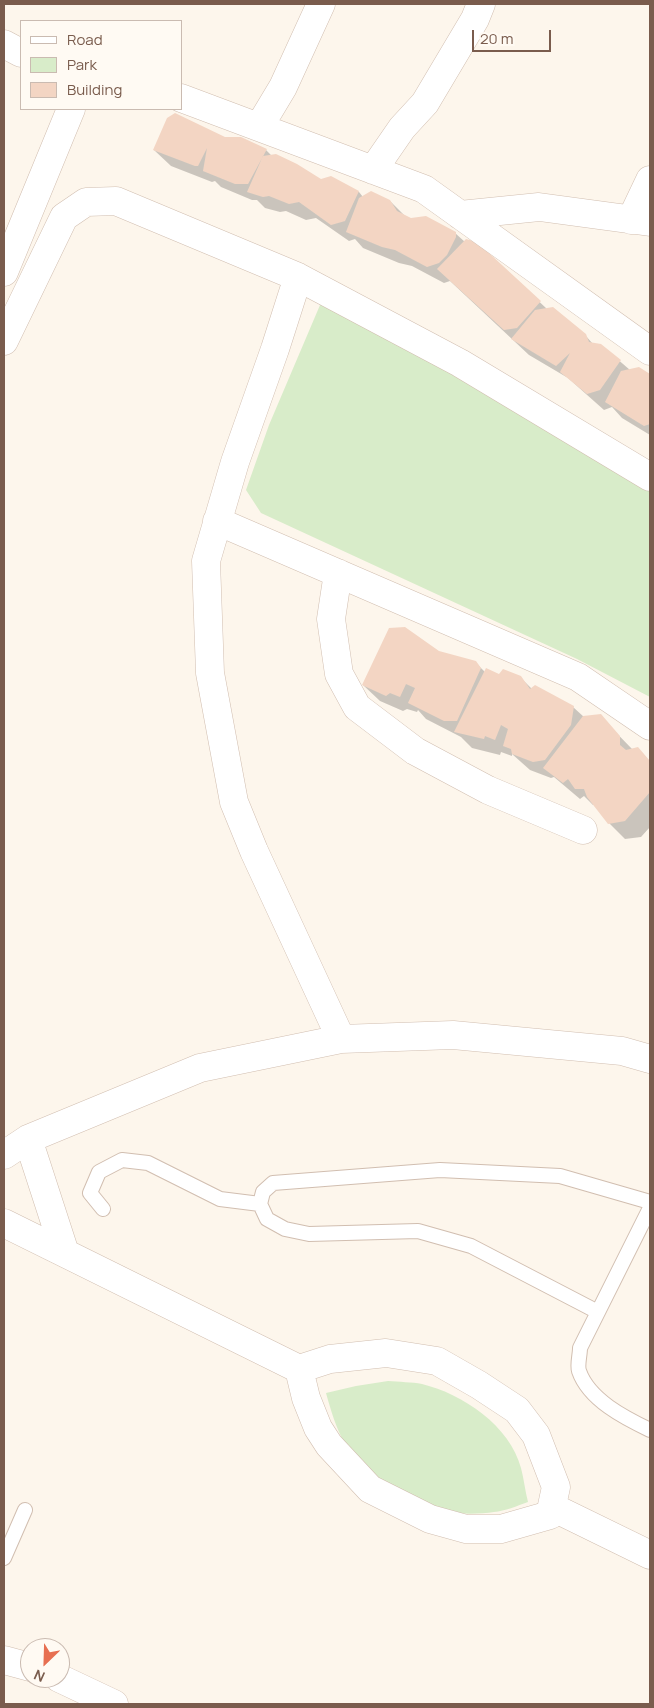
<!DOCTYPE html>
<style>
body{margin:0}
#map{position:relative;width:654px;height:1708px;overflow:hidden;background:#fdf6ec;font-family:Manrope,sans-serif}
canvas{display:block}
.frame{position:absolute;inset:0;border:5px solid #7a5c4d;pointer-events:none}
.legend{position:absolute;left:20px;top:20px;width:162px;height:90px;box-sizing:border-box;background:#fffaf3;border:1px solid #cabbb1;margin:0;padding:6px 9px;list-style:none;font-size:15px;color:#7a5c4d}
.legend li{display:flex;align-items:center;gap:10px;height:25px}
.legend b{width:25px;border:1px solid #cabbb1}
.north{position:absolute;left:20px;top:1638px;width:50px;height:50px;box-sizing:border-box;background:#fffaf3;border:1px solid #cabbb1;border-radius:50%;rotate:204deg;font-size:14px;font-weight:700;line-height:20px;text-align:center;color:#7a5c4d}
.north::after{content:'';display:block;margin:auto;width:18px;height:22px;background:#e76f51;clip-path:polygon(50% 0,100% 100%,50% 72%,0 100%)}
.scale{position:absolute;left:472px;top:30px;width:79px;height:22px;box-sizing:border-box;border:2px solid #7a5c4d;border-top:0;padding-left:6px;font-size:15px;line-height:18px;white-space:nowrap;color:#7a5c4d;-webkit-text-stroke:4px #fffaf3;paint-order:stroke}
</style>
<div id="map">
<canvas width="654" height="1708"></canvas>
<div class="frame"></div>
<ul class="legend">
<li><b style="height:6px;background:#fff"></b>Road</li>
<li><b style="height:14px;background:#d8ecc9"></b>Park</li>
<li><b style="height:14px;background:#f3d5c3"></b>Building</li>
</ul>
<div class="north">N</div>
<div class="scale">20 m</div>
</div>
<script>
const c = document.querySelector('canvas').getContext('2d');
c.lineJoin = 'round';
function fillPath(path, color) { c.fillStyle = color; c.fill(path, 'evenodd'); }
function stroke(path, color, width, dash) { c.strokeStyle = color; c.lineWidth = width; c.lineCap = dash ? 'butt' : 'round'; c.setLineDash(dash || []); c.stroke(path); }
fillPath(new Path2D(`
 M 323,298 L 650,486 L 650,697 L 577,659 L 261,513 L 246,490 L 269,425 Z
 M 388,1381 C 399,1382 412,1382 422,1384 C 463,1394 510,1426 521,1468 C 524,1479 525,1491 528,1502 C 517,1506 505,1511 494,1512 C 476,1515 447,1514 429,1509 C 402,1502 360,1467 345,1444 C 336,1428 331,1411 326,1393 L 356,1386 Z`), '#d8ecc9');
fillPath(new Path2D(`
 M 225,138 L 266,150 L 272,156 L 321,181 L 331,178 L 359,192 L 363,197 L 390,201 L 406,217 L 455,233 L 465,242 L 477,243 L 547,309 L 585,335 L 593,344 L 601,345 L 630,370 L 639,368 L 650,375 L 650,435 L 622,418 L 612,407 L 604,410 L 568,378 L 529,355 L 450,281 L 444,283 L 412,266 L 399,263 L 363,248 L 355,239 L 349,241 L 316,218 L 306,220 L 286,211 L 280,212 L 265,208 L 257,200 L 252,200 L 221,187 L 215,181 L 212,182 L 171,166 L 154,150 Z
 M 438,652 L 475,662 L 485,672 L 500,676 L 520,677 L 532,689 L 573,707 L 584,717 L 600,716 L 633,750 L 637,749 L 650,762 L 650,827 L 641,837 L 625,839 L 609,823 L 595,805 L 593,805 L 584,796 L 580,799 L 554,777 L 551,778 L 530,770 L 512,754 L 512,756 L 501,752 L 500,755 L 472,748 L 461,737 L 426,719 L 418,710 L 417,712 L 407,709 L 403,711 L 380,701 L 363,685 Z`), '#0003');
fillPath(new Path2D(`
 M 175,113 L 225,137 L 241,137 L 267,149 L 248,184 L 235,184 L 203,171 L 207,148 L 198,166 L 195,166 L 153,150 L 167,118 Z
 M 276,154 L 297,164 L 321,179 L 331,176 L 359,191 L 345,221 L 331,225 L 299,202 L 289,204 L 269,196 L 263,197 L 247,192 L 263,156 Z
 M 371,191 L 390,200 L 397,211 L 411,218 L 426,216 L 456,232 L 456,237 L 447,255 L 439,263 L 427,267 L 395,250 L 382,247 L 346,232 L 359,198 Z
 M 466,239 L 477,242 L 541,301 L 517,328 L 504,330 L 437,269 Z
 M 553,307 L 586,334 L 589,342 L 601,344 L 621,360 L 600,390 L 587,394 L 560,372 L 570,353 L 556,366 L 511,339 L 535,310 Z
 M 639,367 L 650,374 L 650,424 L 644,426 L 605,402 L 621,371 Z
 M 405,627 L 439,651 L 476,661 L 481,668 L 457,721 L 444,721 L 408,703 L 415,688 L 406,684 L 400,697 L 390,693 L 386,696 L 362,685 L 389,628 Z
 M 486,668 L 499,674 L 503,669 L 521,676 L 530,689 L 535,685 L 574,706 L 571,725 L 545,760 L 533,762 L 512,754 L 511,749 L 503,746 L 508,729 L 501,725 L 495,740 L 485,736 L 484,739 L 454,732 Z
 M 601,714 L 620,736 L 620,745 L 626,750 L 638,747 L 650,761 L 650,792 L 625,821 L 608,824 L 587,797 L 584,789 L 575,789 L 568,779 L 563,783 L 543,768 L 583,716 Z`), '#f3d5c3');
const service = new Path2D(`
 M 650,1208 L 580,1348 C 580,1355 577,1365 579,1371 C 589,1400 625,1418 650,1430
 M 103,1209 L 90,1193 L 99,1172 L 122,1160 L 148,1163 L 220,1199 L 260,1204
 M 598,1312 L 471,1246 L 418,1231 L 309,1234 L 285,1229 L 267,1219 L 260,1204 L 263,1192 L 273,1183 L 440,1170 L 560,1176 L 650,1202
 M 4,1558 L 25,1510`);
const minor = new Path2D(`
 M 4,44 L 21,53
 M 181,98 L 424,189 L 650,351
 M 259,127 L 283,87 L 321,4
 M 373,170 L 402,128 L 425,103 L 475,19 L 481,4
 M 460,215 L 539,207 L 650,222
 M 631,220 L 650,180
 M 4,272 L 71,109
 M 298,277 L 275,349 L 235,462 L 206,561 L 210,673 L 234,802 L 254,851 L 341,1039
 M 4,341 L 64,217 L 86,202 L 116,201 L 298,277 L 460,363 L 650,477
 M 217,521 L 578,677 L 650,726
 M 338,573 L 331,619 L 339,674 L 357,707 L 415,751 L 488,790 L 583,830
 M 28,1139 L 65,1253
 M 4,1155 L 28,1139 L 200,1068 L 341,1039 L 453,1035 L 622,1051 L 650,1059
 M 4,1223 L 299,1369
 M 386,1353 L 437,1361 L 479,1385 L 517,1410 L 536,1435 L 556,1487 L 550,1515 L 501,1529 L 466,1529 L 430,1519 L 370,1489 L 329,1445 L 318,1428 L 306,1398 L 299,1369 L 330,1359 Z
 M 552,1507 L 650,1555
 M 4,1660 L 30,1667
 M 59,1678 L 114,1704`);
stroke(service, '#d1beb0', 16);
stroke(minor, '#d1beb0', 29);
stroke(service, '#fff', 14);
stroke(minor, '#fff', 28);
</script>
